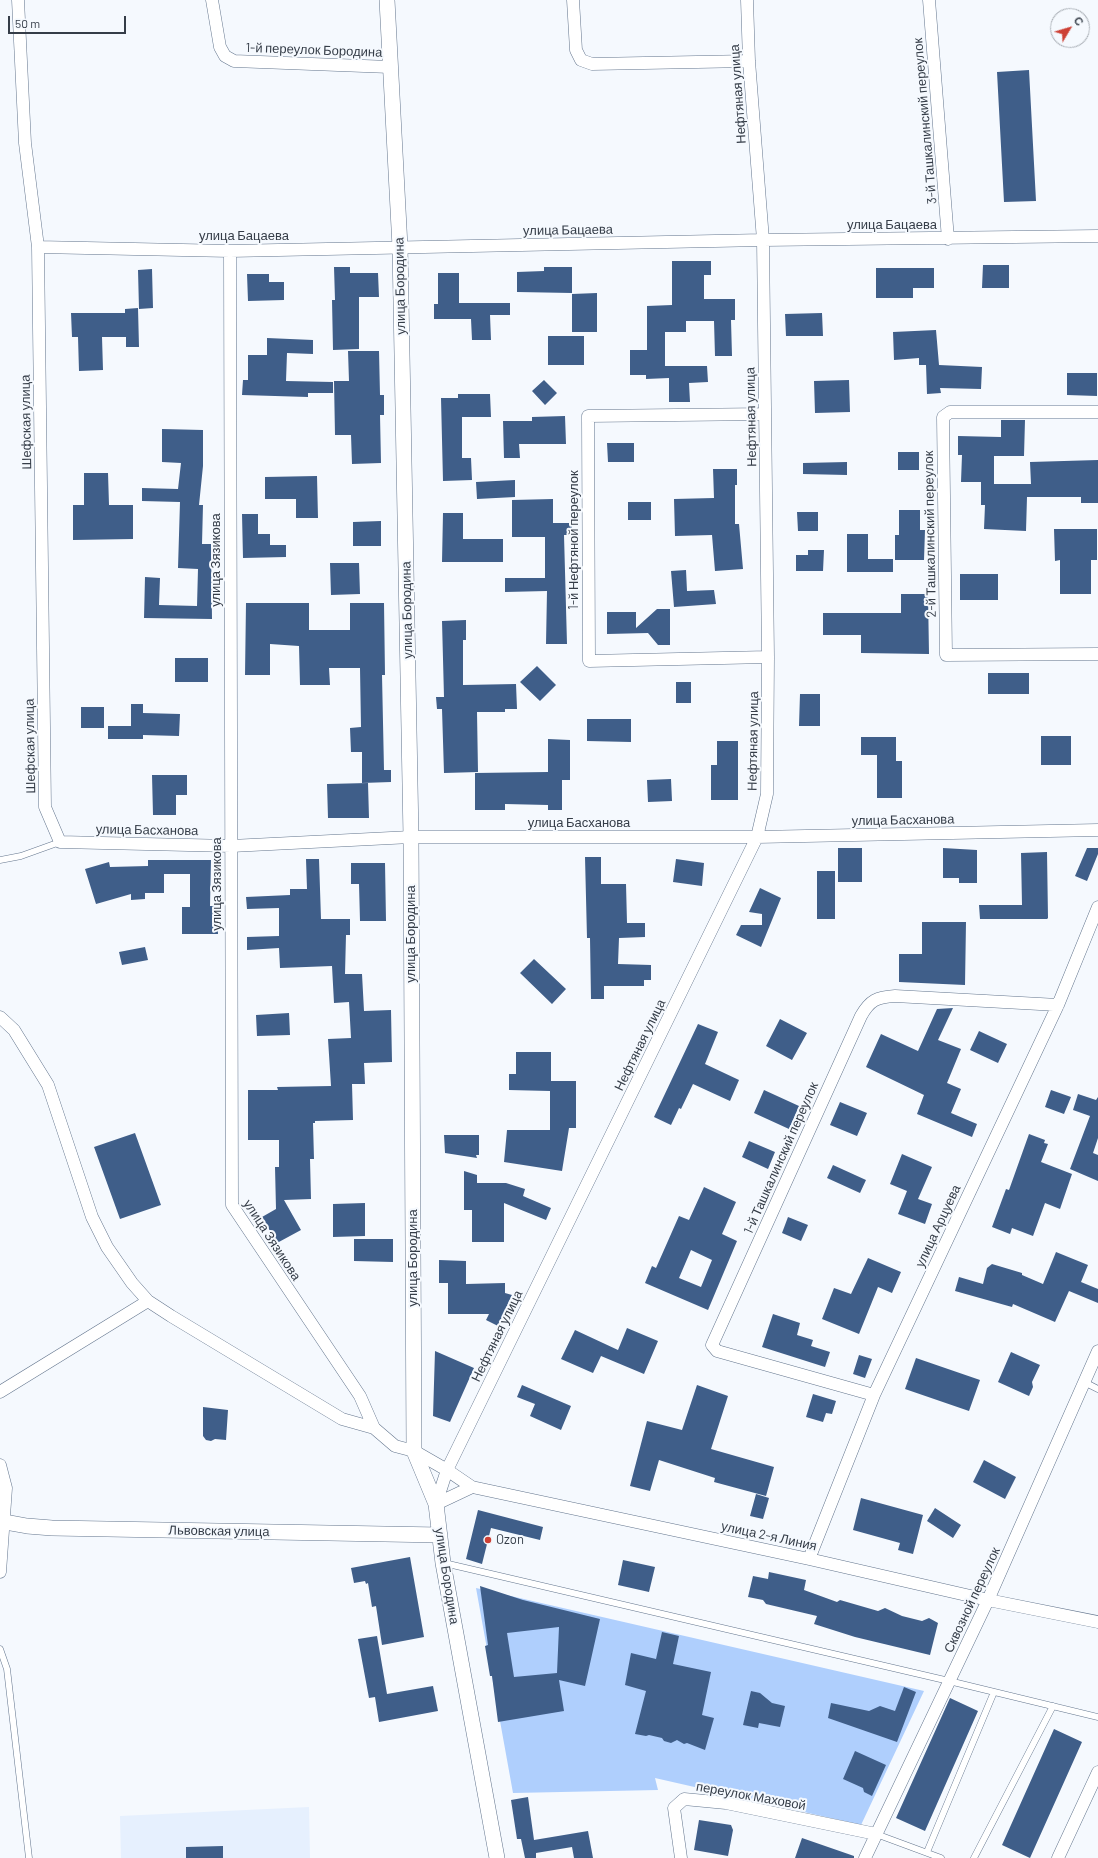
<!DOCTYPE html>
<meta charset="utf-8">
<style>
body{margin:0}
#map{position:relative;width:1098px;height:1858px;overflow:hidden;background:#f5f9fe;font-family:Barlow,sans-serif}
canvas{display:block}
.north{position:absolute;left:1050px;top:8px;width:40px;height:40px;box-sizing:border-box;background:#f5f9fe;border:1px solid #a8aeb5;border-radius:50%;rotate:52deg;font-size:11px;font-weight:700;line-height:16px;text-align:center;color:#353d48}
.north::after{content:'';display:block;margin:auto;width:14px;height:18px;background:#cd4035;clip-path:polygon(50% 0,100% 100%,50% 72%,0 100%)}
.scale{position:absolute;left:8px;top:16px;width:118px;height:18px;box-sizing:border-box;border:2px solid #353d48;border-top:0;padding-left:5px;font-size:12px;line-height:14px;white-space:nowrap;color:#353d48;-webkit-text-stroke:3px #f5f9fe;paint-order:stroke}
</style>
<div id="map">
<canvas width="1098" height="1858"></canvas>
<div class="north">С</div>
<div class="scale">50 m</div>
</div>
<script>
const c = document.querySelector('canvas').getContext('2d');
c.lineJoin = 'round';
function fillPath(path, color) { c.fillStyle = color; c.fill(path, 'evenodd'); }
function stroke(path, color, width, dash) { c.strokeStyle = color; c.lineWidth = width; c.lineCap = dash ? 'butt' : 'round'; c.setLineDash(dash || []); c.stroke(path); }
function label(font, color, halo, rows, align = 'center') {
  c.font = font + ' Barlow,sans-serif'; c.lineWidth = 4; c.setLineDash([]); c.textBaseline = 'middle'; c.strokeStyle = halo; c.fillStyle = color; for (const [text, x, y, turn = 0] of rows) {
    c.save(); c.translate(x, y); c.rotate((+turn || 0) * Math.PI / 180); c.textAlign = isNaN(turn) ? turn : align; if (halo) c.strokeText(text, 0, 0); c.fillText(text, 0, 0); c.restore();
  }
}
fillPath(new Path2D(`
 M 309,1807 L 310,1858 L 121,1858 L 120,1816 Z`), '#e6f0fe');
fillPath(new Path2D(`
 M 476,1588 L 924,1691 L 861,1825 L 655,1778 L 658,1790 L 513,1793 Z`), '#afcffd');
fillPath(new Path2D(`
 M 1029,70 L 1036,201 L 1004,202 L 997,72 Z
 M 672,261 L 711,261 L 711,275 L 704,275 L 704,299 L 735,299 L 735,320 L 731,320 L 732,356 L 715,356 L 714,321 L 686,321 L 686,332 L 665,332 L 665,366 L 707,366 L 708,382 L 689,383 L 690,402 L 669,402 L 669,378 L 646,379 L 646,375 L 630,375 L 630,350 L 647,350 L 647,306 L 672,305 Z
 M 983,265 L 1009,265 L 1009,288 L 982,288 Z
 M 334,267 L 350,267 L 350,273 L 378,273 L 379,297 L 359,297 L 359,349 L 333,350 L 332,300 L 335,300 Z
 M 544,267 L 572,267 L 572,293 L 517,292 L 517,272 L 544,271 Z
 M 876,268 L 934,268 L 934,288 L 913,288 L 913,298 L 876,298 Z
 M 152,269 L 153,308 L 139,309 L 138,270 Z
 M 438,273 L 459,273 L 459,303 L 510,303 L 510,315 L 490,315 L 491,340 L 472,340 L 471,319 L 434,319 L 434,304 L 438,304 Z
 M 247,274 L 269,274 L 269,282 L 284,282 L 284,300 L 248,301 Z
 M 597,293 L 597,332 L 572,332 L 572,294 Z
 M 138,308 L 139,347 L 126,347 L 126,337 L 102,337 L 103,370 L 79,371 L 78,337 L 72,337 L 71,313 L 125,313 L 125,309 Z
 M 822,313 L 823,336 L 786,336 L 785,314 Z
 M 936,330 L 939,365 L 982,367 L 981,389 L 940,388 L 941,393 L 927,394 L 926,365 L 919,365 L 919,358 L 894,360 L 893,332 Z
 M 548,336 L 584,336 L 584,365 L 548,365 Z
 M 267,338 L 313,340 L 313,354 L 287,353 L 286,381 L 333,382 L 333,393 L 308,393 L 308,397 L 242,395 L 243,380 L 248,380 L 248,355 L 267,355 Z
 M 348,351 L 379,351 L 380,395 L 384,395 L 384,415 L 380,415 L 381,463 L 352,464 L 351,435 L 335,435 L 334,381 L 349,381 Z
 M 1067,373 L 1097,373 L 1097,396 L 1067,395 Z
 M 544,380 L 557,393 L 545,405 L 532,391 Z
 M 849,380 L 850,412 L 815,413 L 814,381 Z
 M 458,394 L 490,394 L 491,417 L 462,417 L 462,458 L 471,458 L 472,480 L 443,481 L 441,398 L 458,398 Z
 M 565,416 L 566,444 L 519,444 L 520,458 L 504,458 L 503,421 L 532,421 L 532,417 Z
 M 1001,420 L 1025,420 L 1024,456 L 994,456 L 994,484 L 1031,484 L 1030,462 L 1098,460 L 1098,503 L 1081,503 L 1081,497 L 1027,497 L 1026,531 L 984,529 L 985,505 L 981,505 L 981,482 L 961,482 L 962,455 L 958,455 L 958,436 L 1001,437 Z
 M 162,429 L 203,430 L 203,466 L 199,505 L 203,505 L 202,544 L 211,544 L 212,619 L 144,618 L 145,577 L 160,578 L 159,605 L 197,606 L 198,569 L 178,568 L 180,502 L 142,501 L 142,488 L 178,489 L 181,463 L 162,462 Z
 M 607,443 L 634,443 L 634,462 L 608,462 Z
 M 898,452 L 919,452 L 919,470 L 898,470 Z
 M 847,462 L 847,475 L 803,474 L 803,463 Z
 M 713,469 L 737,469 L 737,485 L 735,485 L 735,524 L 739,524 L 743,569 L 715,571 L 712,535 L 675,536 L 674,499 L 714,498 Z
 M 84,473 L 108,473 L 109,505 L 133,505 L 133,539 L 73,540 L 73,505 L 84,505 Z
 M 317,476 L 318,518 L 296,518 L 296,499 L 265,499 L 265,477 Z
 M 515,480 L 515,497 L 477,499 L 476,482 Z
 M 553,499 L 553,523 L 572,523 L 572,535 L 564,535 L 567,644 L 546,644 L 547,591 L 505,592 L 505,578 L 545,578 L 545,537 L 512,537 L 512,500 Z
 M 628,502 L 651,502 L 651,520 L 628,520 Z
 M 899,510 L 920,510 L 920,530 L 925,530 L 924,560 L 895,560 L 895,535 L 899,535 Z
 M 797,512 L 818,512 L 818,531 L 798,531 Z
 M 443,513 L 463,513 L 463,539 L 503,539 L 503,562 L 442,562 Z
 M 242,514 L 258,514 L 258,534 L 270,534 L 270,545 L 286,545 L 286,557 L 243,558 Z
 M 381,521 L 381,546 L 353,546 L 353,522 Z
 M 1054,529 L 1097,529 L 1097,560 L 1091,560 L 1091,594 L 1060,594 L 1060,560 L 1055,561 Z
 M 847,534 L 868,534 L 868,559 L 893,559 L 893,572 L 847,572 Z
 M 808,550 L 824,550 L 823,571 L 796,571 L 796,555 L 808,555 Z
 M 330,563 L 359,563 L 360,594 L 331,595 Z
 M 686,570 L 687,591 L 714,590 L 716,604 L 674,607 L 671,571 Z
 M 960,574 L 998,574 L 998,600 L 960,600 Z
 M 901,594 L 928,594 L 929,654 L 861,653 L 861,635 L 823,635 L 823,613 L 901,613 Z
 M 246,603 L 309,603 L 309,630 L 350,630 L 350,603 L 384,603 L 385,675 L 382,675 L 384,770 L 391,770 L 391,782 L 362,783 L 362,752 L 351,752 L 350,728 L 361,727 L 360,668 L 329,668 L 330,685 L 300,685 L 299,646 L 270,644 L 270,675 L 245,675 Z
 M 657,609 L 670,609 L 670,645 L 658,645 L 648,633 L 607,634 L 607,612 L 636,612 L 636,628 Z
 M 466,620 L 466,640 L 463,640 L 463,685 L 516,684 L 517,709 L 505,709 L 505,712 L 477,712 L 478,772 L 444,773 L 442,709 L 437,709 L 436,697 L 444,697 L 442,621 Z
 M 175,658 L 208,658 L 208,682 L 175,682 Z
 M 537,666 L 556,685 L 540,701 L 520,682 Z
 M 988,673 L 1029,673 L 1029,694 L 988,694 Z
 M 676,682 L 691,682 L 691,703 L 676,703 Z
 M 800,694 L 820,694 L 820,726 L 799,726 Z
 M 131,704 L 143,704 L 143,713 L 180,714 L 179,736 L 143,735 L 143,739 L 108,739 L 108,726 L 131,726 Z
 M 81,707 L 104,707 L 104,728 L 81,728 Z
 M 587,719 L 631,719 L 631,742 L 587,741 Z
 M 1041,736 L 1071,736 L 1071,765 L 1041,765 Z
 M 861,737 L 896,737 L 896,761 L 902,761 L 902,798 L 877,798 L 877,755 L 861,755 Z
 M 548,739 L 570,740 L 570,780 L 562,780 L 562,810 L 548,810 L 548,805 L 505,804 L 505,810 L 475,810 L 475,773 L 548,772 Z
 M 717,741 L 738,741 L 738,800 L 711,800 L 711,765 L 717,765 Z
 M 152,775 L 187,775 L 187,795 L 176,795 L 176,815 L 153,815 Z
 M 671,779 L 672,801 L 648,802 L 647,780 Z
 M 368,783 L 369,818 L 328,818 L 327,784 Z
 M 838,848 L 862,848 L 862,882 L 838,882 Z
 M 943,848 L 977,850 L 977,883 L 959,883 L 959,878 L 943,878 Z
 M 1087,848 L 1098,848 L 1098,854 L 1087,881 L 1075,876 Z
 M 1047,852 L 1048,918 L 1047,919 L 980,919 L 979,905 L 1022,905 L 1021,853 Z
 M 585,857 L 601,857 L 601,884 L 626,884 L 627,923 L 645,923 L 645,937 L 619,938 L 618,964 L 651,965 L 651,980 L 644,980 L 644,986 L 604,986 L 604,999 L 591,999 L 590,938 L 587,938 Z
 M 306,859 L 319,859 L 321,919 L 350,919 L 350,935 L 346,935 L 345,974 L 362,974 L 364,1011 L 391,1010 L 392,1062 L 364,1063 L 365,1084 L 352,1084 L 353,1120 L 315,1121 L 315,1123 L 313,1123 L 314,1159 L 310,1159 L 311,1199 L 284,1200 L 301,1230 L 277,1243 L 262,1217 L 276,1209 L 275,1167 L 279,1167 L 279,1140 L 248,1140 L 248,1090 L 278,1090 L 277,1087 L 331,1086 L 328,1039 L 351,1038 L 349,1002 L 334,1003 L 332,966 L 280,968 L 279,948 L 247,950 L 247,937 L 279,936 L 279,908 L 247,909 L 246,897 L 290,895 L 290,889 L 307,889 Z
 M 676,859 L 704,863 L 702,886 L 673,882 Z
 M 148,860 L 211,860 L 210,906 L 217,906 L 218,934 L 182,934 L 182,907 L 190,907 L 190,874 L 164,874 L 164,893 L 145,893 L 145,899 L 131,900 L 131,894 L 96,904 L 85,869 L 109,862 L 110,867 L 148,866 Z
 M 351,863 L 385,863 L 386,921 L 360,921 L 359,884 L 351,884 Z
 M 817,871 L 835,871 L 835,919 L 817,919 Z
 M 760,888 L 781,898 L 761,947 L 736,935 L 741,925 L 762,925 L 762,914 L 749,912 Z
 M 922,922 L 966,922 L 965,985 L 899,982 L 899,954 L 922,954 Z
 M 145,947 L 148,960 L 122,965 L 119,952 Z
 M 534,959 L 566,989 L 552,1004 L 520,973 Z
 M 953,1008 L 938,1040 L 961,1049 L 947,1083 L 961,1089 L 951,1113 L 977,1124 L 972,1137 L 917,1114 L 924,1095 L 866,1067 L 881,1034 L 918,1051 L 937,1009 Z
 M 289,1013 L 290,1035 L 257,1036 L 256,1015 Z
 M 780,1019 L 807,1033 L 792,1060 L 766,1046 Z
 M 698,1024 L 718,1032 L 705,1064 L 739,1080 L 730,1101 L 693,1084 L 681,1109 L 679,1108 L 671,1125 L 654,1117 Z
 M 979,1031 L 1007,1044 L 998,1063 L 970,1050 Z
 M 516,1052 L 551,1052 L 551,1081 L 576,1081 L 576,1128 L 569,1128 L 562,1171 L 504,1162 L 507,1130 L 550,1130 L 550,1091 L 509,1090 L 509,1074 L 516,1074 Z
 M 764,1090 L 799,1106 L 789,1129 L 754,1113 Z
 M 1051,1090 L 1071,1097 L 1064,1114 L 1045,1107 Z
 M 1078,1094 L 1096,1100 L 1098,1097 L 1098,1138 L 1093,1153 L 1098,1155 L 1098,1181 L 1070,1169 L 1090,1116 L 1073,1110 Z
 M 840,1102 L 867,1113 L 857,1136 L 830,1125 Z
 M 135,1133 L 161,1205 L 120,1219 L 94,1147 Z
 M 1029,1134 L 1045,1140 L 1044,1143 L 1048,1144 L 1041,1162 L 1072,1174 L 1060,1209 L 1045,1203 L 1033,1236 L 1012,1228 L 1010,1234 L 992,1227 L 1006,1189 L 1009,1190 Z
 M 444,1135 L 479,1135 L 479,1155 L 476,1155 L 477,1158 L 445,1153 Z
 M 749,1141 L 775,1152 L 768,1169 L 742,1157 Z
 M 902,1154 L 932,1167 L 918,1199 L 932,1204 L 925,1224 L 898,1214 L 907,1191 L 890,1184 Z
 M 833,1165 L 866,1180 L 860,1193 L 827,1178 Z
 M 464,1171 L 477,1175 L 477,1183 L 506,1183 L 525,1189 L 523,1196 L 551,1208 L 546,1220 L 504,1203 L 504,1242 L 472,1242 L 472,1210 L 464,1210 Z
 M 704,1187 L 736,1202 L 722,1234 L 737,1241 L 708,1310 L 645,1283 L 652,1266 L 656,1268 L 679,1216 L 689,1220 ZM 691,1250 L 712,1260 L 701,1287 L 679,1278 Z
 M 365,1203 L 365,1236 L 333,1237 L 333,1204 Z
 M 788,1217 L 808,1225 L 801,1241 L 782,1233 Z
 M 354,1239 L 393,1239 L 393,1262 L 354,1261 Z
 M 1056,1252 L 1088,1265 L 1081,1282 L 1098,1289 L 1098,1303 L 1069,1291 L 1055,1322 L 1013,1304 L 1012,1307 L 955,1291 L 959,1277 L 983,1284 L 987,1268 L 992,1264 L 1022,1273 L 1022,1275 L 1043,1284 Z
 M 868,1258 L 901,1272 L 892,1293 L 878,1287 L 859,1334 L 822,1319 L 834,1288 L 851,1294 Z
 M 439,1260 L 466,1261 L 466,1284 L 505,1283 L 505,1293 L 512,1295 L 498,1326 L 486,1320 L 489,1314 L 448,1314 L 448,1283 L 439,1283 Z
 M 773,1314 L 800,1323 L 797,1335 L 813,1340 L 811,1346 L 830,1352 L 825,1367 L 762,1347 Z
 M 627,1328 L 658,1341 L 644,1374 L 601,1356 L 593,1373 L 561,1359 L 575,1330 L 618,1350 Z
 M 435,1351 L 474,1368 L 450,1422 L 433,1416 Z
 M 1011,1352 L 1040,1365 L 1032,1382 L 1033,1387 L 1029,1396 L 998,1382 Z
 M 859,1355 L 872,1359 L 865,1378 L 853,1374 Z
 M 916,1358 L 980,1380 L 969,1411 L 905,1389 Z
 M 522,1385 L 571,1406 L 561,1430 L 530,1416 L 535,1404 L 517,1397 Z
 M 697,1385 L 728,1396 L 711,1449 L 774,1467 L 766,1496 L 714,1482 L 715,1478 L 659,1460 L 650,1491 L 630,1486 L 647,1421 L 682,1430 Z
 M 813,1394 L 836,1401 L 832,1414 L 826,1413 L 823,1422 L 806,1417 Z
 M 203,1407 L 228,1410 L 226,1440 L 215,1439 L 211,1441 L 206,1440 L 203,1436 Z
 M 984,1460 L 1016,1477 L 1005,1499 L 973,1482 Z
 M 756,1494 L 769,1498 L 763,1519 L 750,1516 Z
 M 861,1498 L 923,1515 L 913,1554 L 898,1550 L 900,1543 L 853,1530 Z
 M 935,1508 L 961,1525 L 953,1538 L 927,1521 Z
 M 478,1510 L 543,1527 L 540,1540 L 491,1528 L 482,1564 L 466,1559 Z
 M 410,1557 L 424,1637 L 382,1645 L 376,1606 L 372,1607 L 368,1583 L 366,1584 L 365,1581 L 354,1583 L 351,1568 Z
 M 623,1560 L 655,1567 L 649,1592 L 618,1585 Z
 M 769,1572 L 806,1580 L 804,1590 L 837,1602 L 840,1600 L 878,1611 L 885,1608 L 902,1616 L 922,1621 L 929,1618 L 938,1623 L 930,1655 L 855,1637 L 814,1624 L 817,1616 L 766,1604 L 763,1600 L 748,1597 L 753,1576 L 768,1579 Z
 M 480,1586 L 523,1600 L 600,1619 L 585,1686 L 559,1680 L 564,1711 L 498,1722 L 492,1676 L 490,1676 L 485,1646 L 488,1645 ZM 559,1627 L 557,1673 L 514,1677 L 507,1633 Z
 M 662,1632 L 679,1636 L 673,1664 L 711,1672 L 702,1715 L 714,1718 L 705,1750 L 687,1743 L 684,1744 L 677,1740 L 671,1743 L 664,1741 L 662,1738 L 649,1735 L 646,1736 L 635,1734 L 646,1691 L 625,1685 L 631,1653 L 656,1659 Z
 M 377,1636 L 387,1694 L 433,1686 L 438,1711 L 379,1722 L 375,1697 L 369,1698 L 358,1639 Z
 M 904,1687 L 916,1692 L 897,1742 L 828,1718 L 831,1703 L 869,1711 L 880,1706 L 895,1711 Z
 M 751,1691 L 760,1693 L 772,1703 L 785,1706 L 780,1727 L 759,1723 L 758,1728 L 743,1725 Z
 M 950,1698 L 978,1711 L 925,1831 L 896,1818 Z
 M 1054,1729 L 1082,1742 L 1030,1858 L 1002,1845 Z
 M 855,1751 L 886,1765 L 872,1796 L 864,1792 L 863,1788 L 843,1779 Z
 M 528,1797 L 534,1840 L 588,1831 L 593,1858 L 574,1858 L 572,1847 L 536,1853 L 536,1858 L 525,1858 L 521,1839 L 517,1839 L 511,1800 Z
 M 699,1820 L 731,1825 L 733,1830 L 728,1856 L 694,1850 Z
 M 802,1838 L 854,1856 L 854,1858 L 795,1858 Z
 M 223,1846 L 223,1858 L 186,1858 L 186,1847 Z`), '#3f5e89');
const service = new Path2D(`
 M 0,860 L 21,856 L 60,842
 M 1084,1382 L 1098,1389
 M 444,1563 L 949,1681 L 1098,1717
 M 0,1649 L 7,1669 L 29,1858
 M 876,1834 L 941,1858
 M 927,1852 L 994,1692
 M 974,1858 L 1053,1706`);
const minor = new Path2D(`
 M 18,0 L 25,143 L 38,247 L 45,807 L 60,842 L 231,846 L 411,837 L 757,837 L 1098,830
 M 212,0 L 220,47 L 225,56 L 234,61 L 390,67
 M 573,0 L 576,50 L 581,60 L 592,64 L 749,61
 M 929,0 L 948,239
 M 38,247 L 230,251 L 763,240 L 1098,236
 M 230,251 L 232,1205 L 360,1396 L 374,1428 L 395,1446 L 414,1451 L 447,1470 L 472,1487
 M 1098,412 L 950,412 L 943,417 L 946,655 L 1098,654
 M 765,414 L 588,416 L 589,661 L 768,657
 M 0,1017 L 14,1030 L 48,1085 L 92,1217 L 107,1247 L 132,1283 L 148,1301 L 171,1316 L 342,1419 L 374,1428
 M 0,1392 L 148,1301
 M 874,1395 L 717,1351 L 712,1345 L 861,1016 C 870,1000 877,997 895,996 L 1058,1005
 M 0,1465 L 6,1488 L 0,1572
 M 436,1504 L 447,1470 L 757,837 L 767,794 L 768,657 L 763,240 L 749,61 L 747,0
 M 436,1504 L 472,1487 L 809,1559 L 988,1600 L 1098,1622
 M 809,1559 L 874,1395 L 1058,1005 L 1098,907
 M 681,1858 L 674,1808 L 684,1799 L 726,1803 L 876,1834
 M 865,1858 L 988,1600 L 1098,1351
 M 1058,1858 L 1098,1772`);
const tertiary = new Path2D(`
 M 387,0 L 400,247 L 411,837 L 414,1451 L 436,1504 L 443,1563 L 497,1858
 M 0,1521 L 27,1526 L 52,1528 L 440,1535`);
stroke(service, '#64768e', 7);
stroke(minor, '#64768e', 13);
stroke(tertiary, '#64768e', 16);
stroke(service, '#fff', 6);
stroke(minor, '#fff', 12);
stroke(tertiary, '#fff', 15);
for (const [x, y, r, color] of [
 [488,1540,4,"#cd4035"]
]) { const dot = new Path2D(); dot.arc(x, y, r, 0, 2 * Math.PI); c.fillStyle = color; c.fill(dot); stroke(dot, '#f5f9fe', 1.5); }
label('13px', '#353d48', '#f5f9fe', [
 ["1-й переулок Бородина",314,50,2],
 ["Нефтяная улица",738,94,-94],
 ["3-й Ташкалинский переулок",925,121,-95],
 ["улица Бацаева",892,225],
 ["улица Бацаева",568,230,-1],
 ["улица Бацаева",244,236],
 ["улица Бородина",400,286,-91],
 ["Нефтяная улица",751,417,-91],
 ["Шефская улица",26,422,-91],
 ["2-й Ташкалинский переулок",930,534,-91],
 ["1-й Нефтяной переулок",574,540,-90],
 ["улица Зязикова",216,560,-90],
 ["улица Бородина",407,610,-91],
 ["Нефтяная улица",753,741,-89],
 ["Шефская улица",30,746,-91],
 ["улица Басханова",903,820,-1],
 ["улица Басханова",579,823],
 ["улица Басханова",147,830,1],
 ["улица Зязикова",217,884,-90],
 ["улица Бородина",411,934,-90],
 ["Нефтяная улица",640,1045,-64],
 ["1-й Ташкалинский переулок",781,1158,-66],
 ["улица Арцуева",938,1226,-65],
 ["улица Зязикова",272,1240,57],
 ["улица Бородина",413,1258,-90],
 ["Нефтяная улица",497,1336,-64],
 ["Львовская улица",219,1531,1],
 ["улица 2-я Линия",769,1536,12],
 ["улица Бородина",447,1576,81],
 ["Сквозной переулок",972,1600,-65],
 ["переулок Маховой",751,1796,10]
]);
label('13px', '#353d48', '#f5f9fe', [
 ["Ozon",496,1540]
], 'left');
</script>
